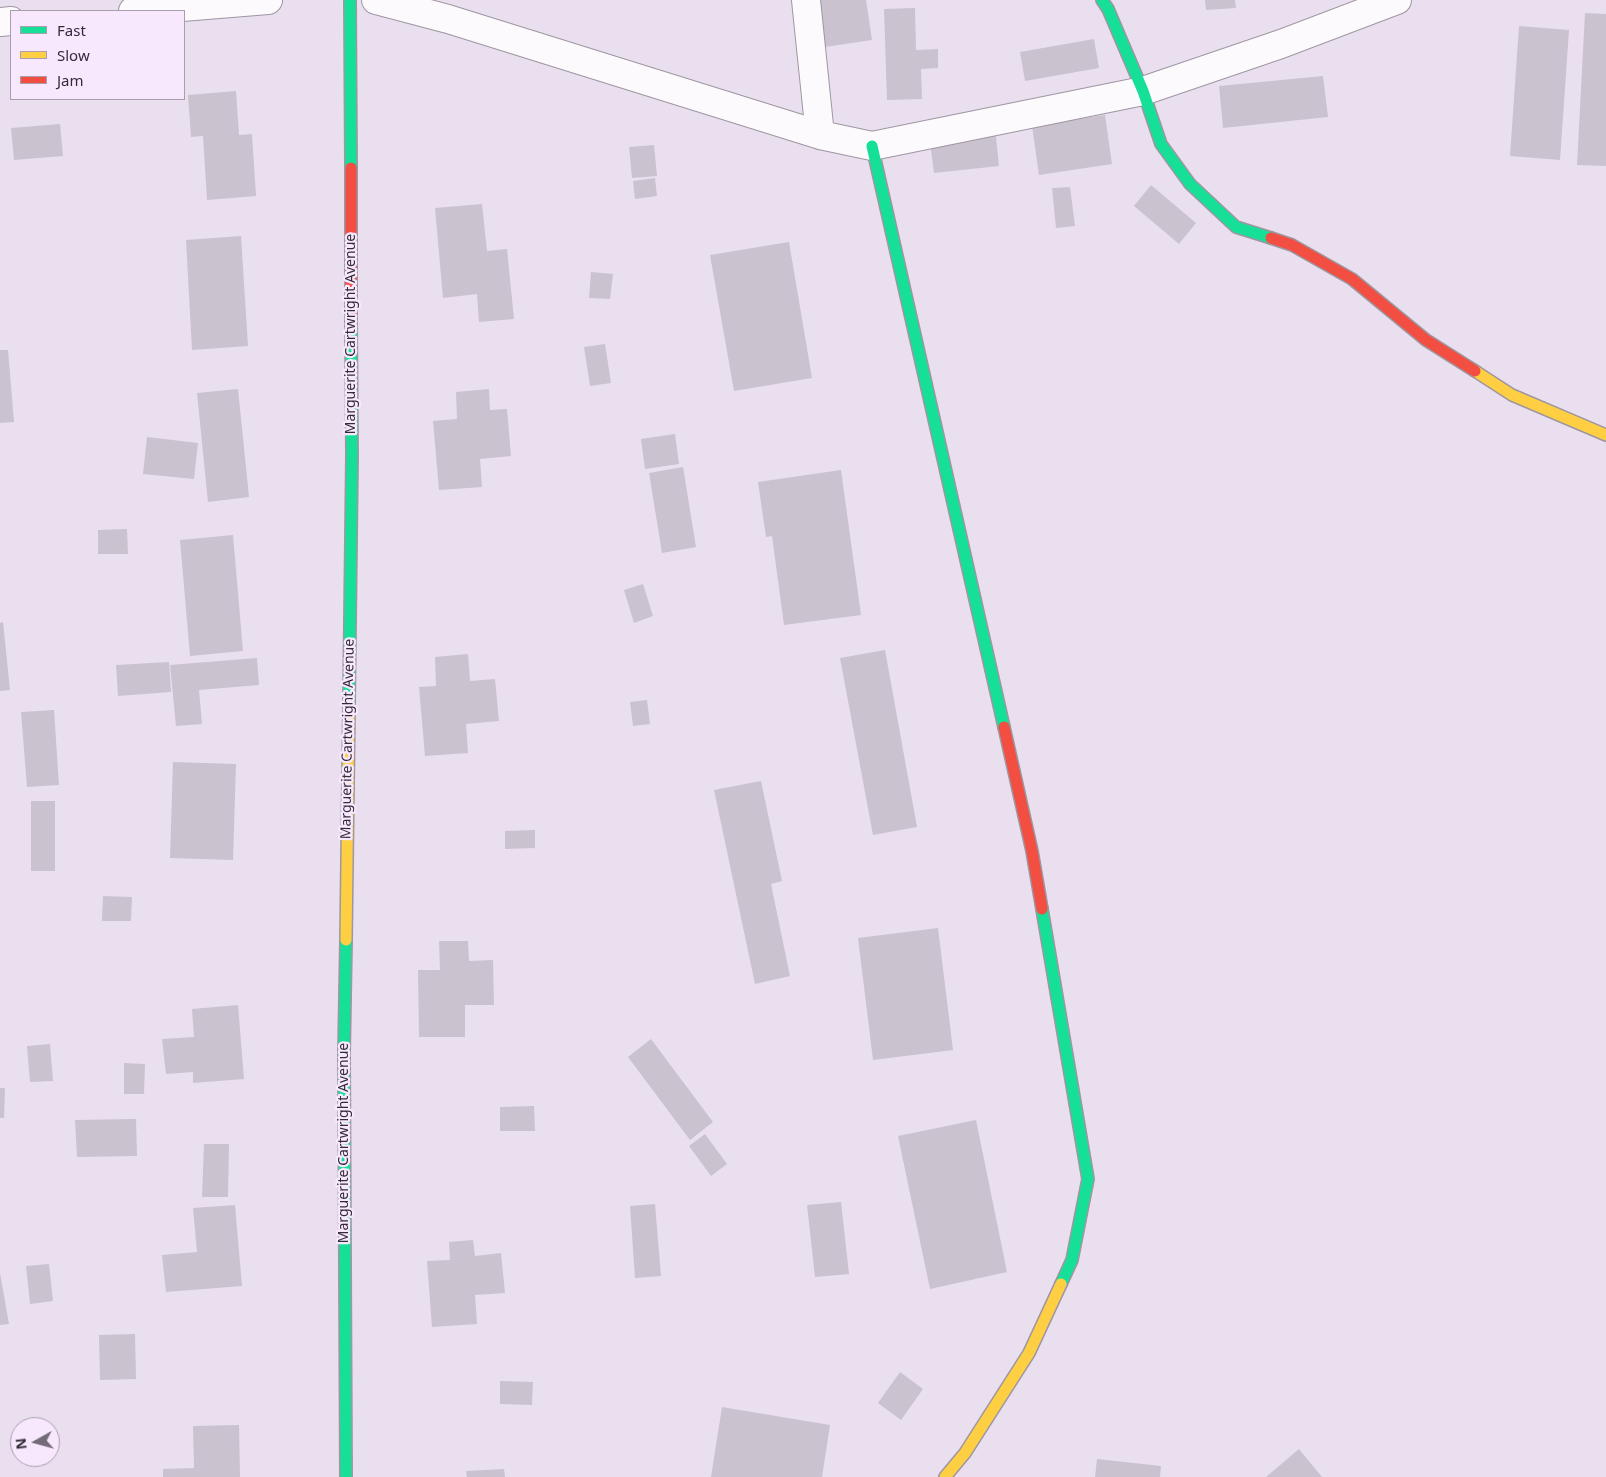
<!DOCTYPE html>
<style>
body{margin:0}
#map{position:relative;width:1606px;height:1477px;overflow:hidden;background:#eadfef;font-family:"Noto Sans",sans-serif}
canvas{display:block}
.legend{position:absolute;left:10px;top:10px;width:175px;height:90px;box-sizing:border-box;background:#f7e8fe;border:1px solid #a99dae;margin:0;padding:6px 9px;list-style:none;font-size:15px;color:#332c37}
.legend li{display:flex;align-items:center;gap:10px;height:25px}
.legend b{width:25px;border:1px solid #a99dae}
.north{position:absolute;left:10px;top:1417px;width:50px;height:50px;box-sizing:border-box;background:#f7e8fe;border:1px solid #a99dae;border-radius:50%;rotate:263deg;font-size:14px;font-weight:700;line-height:20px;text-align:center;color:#332c37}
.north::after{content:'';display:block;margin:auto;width:18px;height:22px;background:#736b77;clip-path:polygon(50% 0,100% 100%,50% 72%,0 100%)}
</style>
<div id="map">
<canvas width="1606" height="1477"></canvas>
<ul class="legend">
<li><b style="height:6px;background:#16e098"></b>Fast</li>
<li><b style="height:6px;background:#ffcf43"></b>Slow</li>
<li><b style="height:6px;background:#f24e42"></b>Jam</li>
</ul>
<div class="north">N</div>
</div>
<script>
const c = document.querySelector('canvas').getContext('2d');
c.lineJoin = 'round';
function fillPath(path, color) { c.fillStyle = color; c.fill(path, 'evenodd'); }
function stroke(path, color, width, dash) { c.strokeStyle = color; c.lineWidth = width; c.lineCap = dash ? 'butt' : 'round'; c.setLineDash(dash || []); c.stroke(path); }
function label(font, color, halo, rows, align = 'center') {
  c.font = font + ' "Noto Sans",sans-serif'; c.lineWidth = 4.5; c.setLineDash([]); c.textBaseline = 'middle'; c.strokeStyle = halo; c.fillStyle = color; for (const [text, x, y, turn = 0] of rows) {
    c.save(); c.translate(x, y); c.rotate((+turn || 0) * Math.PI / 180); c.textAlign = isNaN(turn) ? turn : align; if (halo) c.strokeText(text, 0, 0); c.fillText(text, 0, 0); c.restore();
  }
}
fillPath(new Path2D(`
 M 818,0 L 866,0 L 872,40 L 825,47 Z
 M 1205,0 L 1235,0 L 1236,8 L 1206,10 Z
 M 915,8 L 916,50 L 938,49 L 938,68 L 921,69 L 922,99 L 887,100 L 884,9 Z
 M 1585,13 L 1606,14 L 1606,166 L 1577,165 Z
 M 1519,26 L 1569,30 L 1560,160 L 1510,156 Z
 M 1094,39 L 1099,68 L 1025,81 L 1020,52 Z
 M 1323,76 L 1328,117 L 1223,128 L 1219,86 Z
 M 236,91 L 239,135 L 252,134 L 256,196 L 207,200 L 203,136 L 191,137 L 188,95 Z
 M 1105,115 L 1112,164 L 1039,175 L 1032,126 Z
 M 60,124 L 63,156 L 14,160 L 11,128 Z
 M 996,136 L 999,166 L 934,173 L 930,142 Z
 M 654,145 L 657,176 L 632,178 L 629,147 Z
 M 655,178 L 657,196 L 635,199 L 633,181 Z
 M 1151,185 L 1196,223 L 1179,244 L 1134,206 Z
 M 1070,187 L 1075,226 L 1056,228 L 1052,188 Z
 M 482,204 L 487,251 L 507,249 L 514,319 L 479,322 L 477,294 L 443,298 L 435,208 Z
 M 241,236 L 248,346 L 192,350 L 186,240 Z
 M 789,242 L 812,378 L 734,391 L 710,255 Z
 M 591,272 L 613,274 L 610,299 L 589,298 Z
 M 605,344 L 611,383 L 590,386 L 584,347 Z
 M 0,350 L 8,350 L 14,422 L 0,423 Z
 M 238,389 L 249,497 L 208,502 L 197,393 Z
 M 489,389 L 490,410 L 507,409 L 511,456 L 480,459 L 482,487 L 439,490 L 433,421 L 457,419 L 456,392 Z
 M 675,434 L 679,464 L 645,469 L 641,439 Z
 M 147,437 L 198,443 L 194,479 L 143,474 Z
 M 683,467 L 696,547 L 662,553 L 649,473 Z
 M 841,470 L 861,615 L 784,625 L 772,536 L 766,537 L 758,482 Z
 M 127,529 L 128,554 L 98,554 L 98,530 Z
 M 233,535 L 243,651 L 190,656 L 180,540 Z
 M 643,584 L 653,616 L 634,623 L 624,590 Z
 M 3,622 L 10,690 L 0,691 L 0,623 Z
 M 885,650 L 917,827 L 873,835 L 840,658 Z
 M 468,654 L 470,681 L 495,679 L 499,721 L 466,724 L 468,753 L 425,756 L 419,687 L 436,686 L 435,657 Z
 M 257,658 L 259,685 L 199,690 L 202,724 L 176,726 L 170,665 Z
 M 169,662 L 171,692 L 118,696 L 116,665 Z
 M 647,700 L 650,724 L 633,726 L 630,702 Z
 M 54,710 L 59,785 L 27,787 L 21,712 Z
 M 173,762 L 236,764 L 233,860 L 170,858 Z
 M 761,781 L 782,881 L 771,884 L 790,976 L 755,984 L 714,790 Z
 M 31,801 L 55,801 L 55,871 L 31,871 Z
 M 535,830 L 535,848 L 505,849 L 505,831 Z
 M 103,896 L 132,897 L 131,921 L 102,921 Z
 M 938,928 L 953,1050 L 873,1060 L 858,938 Z
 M 439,941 L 468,941 L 469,961 L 493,960 L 494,1005 L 465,1005 L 465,1037 L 419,1037 L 418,970 L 440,970 Z
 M 238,1005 L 244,1079 L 193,1083 L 193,1072 L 166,1074 L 162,1039 L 194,1037 L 192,1009 Z
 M 651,1039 L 713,1122 L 690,1140 L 628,1057 Z
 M 50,1044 L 53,1081 L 30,1082 L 27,1046 Z
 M 124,1063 L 145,1064 L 144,1094 L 124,1094 Z
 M 0,1088 L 5,1088 L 4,1118 L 0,1118 Z
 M 534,1106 L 535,1131 L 500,1131 L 500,1107 Z
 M 136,1119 L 137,1156 L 77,1157 L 75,1120 Z
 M 976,1120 L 1007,1272 L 930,1289 L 898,1136 Z
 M 705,1134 L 727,1164 L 711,1176 L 689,1146 Z
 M 204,1144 L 229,1144 L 228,1197 L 202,1197 Z
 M 841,1202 L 849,1274 L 815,1277 L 807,1205 Z
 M 655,1204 L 661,1276 L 635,1278 L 630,1206 Z
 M 235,1205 L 242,1286 L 166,1292 L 162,1255 L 197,1252 L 193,1208 Z
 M 473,1240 L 475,1256 L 501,1253 L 505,1293 L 475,1295 L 477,1324 L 432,1327 L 427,1261 L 450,1260 L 449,1242 Z
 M 49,1264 L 53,1301 L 30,1304 L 26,1266 Z
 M 0,1273 L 9,1324 L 0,1325 Z
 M 135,1334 L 136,1379 L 100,1380 L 99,1335 Z
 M 900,1372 L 923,1389 L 901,1420 L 878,1403 Z
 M 500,1381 L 533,1382 L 532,1405 L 500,1404 Z
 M 722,1407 L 830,1425 L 822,1477 L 711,1477 Z
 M 239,1425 L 240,1477 L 163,1477 L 163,1469 L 194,1468 L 193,1426 Z
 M 1299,1449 L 1322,1477 L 1266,1477 Z
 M 1097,1459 L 1161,1466 L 1160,1477 L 1095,1477 Z
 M 504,1469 L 505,1477 L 467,1477 L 466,1471 Z`), '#cac2cf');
const street = new Path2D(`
 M 376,0 L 448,19 L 820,135 L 872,146 L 1143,91 L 1281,44 L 1397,0
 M 806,0 L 820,135
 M 133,11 L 268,0
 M 0,22 L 11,21`);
const fast = new Path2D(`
 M 350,0 L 351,168
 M 1102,0 L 1108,9 L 1143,91 L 1161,144 L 1190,184 L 1236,227 L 1271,238
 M 872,146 L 1004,727
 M 349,705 L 352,455 L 351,321
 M 1042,909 L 1088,1179 L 1072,1260 L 1061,1284
 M 346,940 L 344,1053 L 346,1477`);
const slow = new Path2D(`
 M 1475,371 L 1512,395 L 1606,435
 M 346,940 L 349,705
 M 945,1477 L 965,1453 L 1029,1353 L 1061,1284`);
const jam = new Path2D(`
 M 351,168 L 351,321
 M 1271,238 L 1292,245 L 1352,279 L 1426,340 L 1475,371
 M 1004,727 L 1032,851 L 1042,909`);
stroke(street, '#9e96a1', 30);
stroke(fast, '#9e96a1', 14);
stroke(slow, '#9e96a1', 14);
stroke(jam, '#9e96a1', 14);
stroke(street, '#fcfafd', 28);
stroke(fast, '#16e098', 11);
stroke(slow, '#ffcf43', 11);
stroke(jam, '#f24e42', 11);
label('14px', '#332c37', '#f7e8fe', [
 ["Marguerite Cartwright Avenue",351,334,-90],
 ["Marguerite Cartwright Avenue",348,739,-89],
 ["Marguerite Cartwright Avenue",344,1143,-90]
]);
</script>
